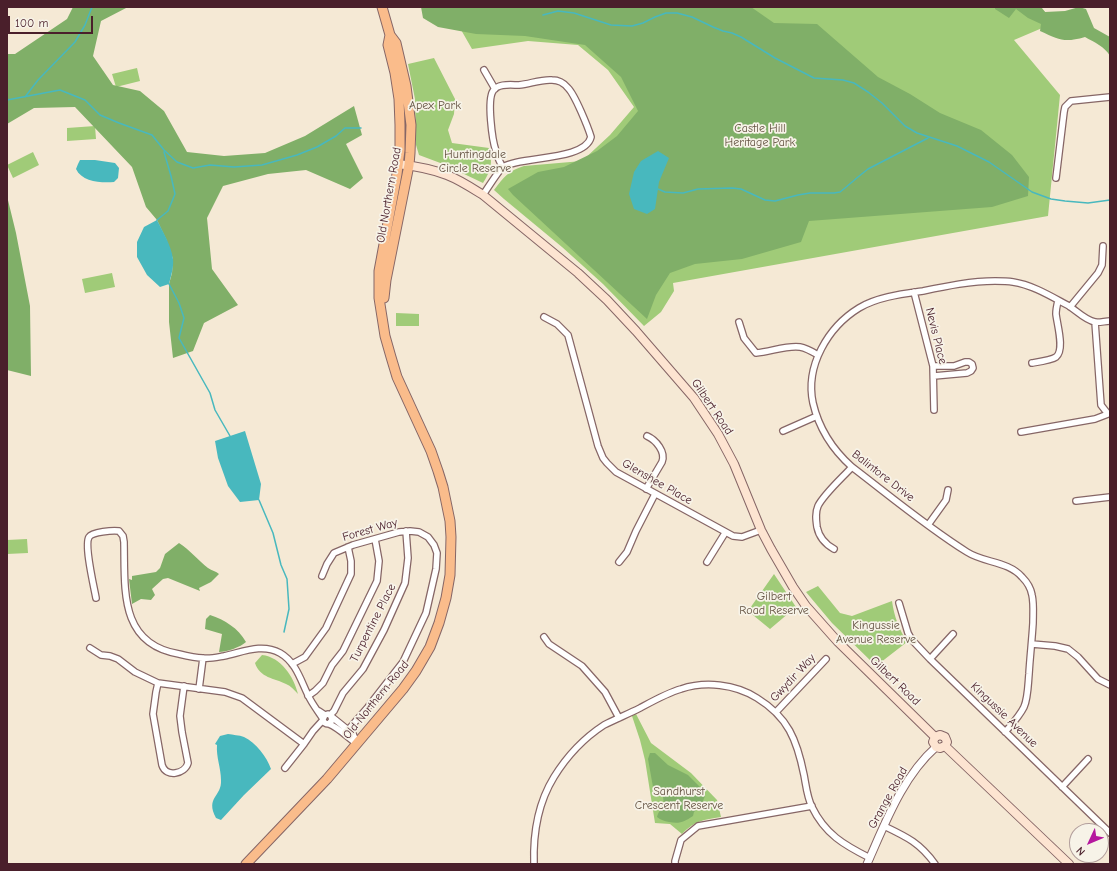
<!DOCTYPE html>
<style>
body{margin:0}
#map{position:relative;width:1117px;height:871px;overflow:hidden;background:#f5e9d5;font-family:"Comic Neue",sans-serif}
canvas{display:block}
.frame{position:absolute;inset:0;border:8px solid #4a1f2b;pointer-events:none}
.north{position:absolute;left:1069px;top:823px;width:40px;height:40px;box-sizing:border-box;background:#f7f3e8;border:1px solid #b29e9c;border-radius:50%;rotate:226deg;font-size:11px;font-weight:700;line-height:16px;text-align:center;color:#4a1f2b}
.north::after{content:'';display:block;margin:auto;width:14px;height:18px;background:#b5179e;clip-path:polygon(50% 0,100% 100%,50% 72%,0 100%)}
.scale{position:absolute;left:8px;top:16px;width:85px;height:18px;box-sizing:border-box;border:2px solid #4a1f2b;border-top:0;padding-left:5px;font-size:12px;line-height:14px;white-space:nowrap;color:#4a1f2b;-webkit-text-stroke:3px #f7f3e8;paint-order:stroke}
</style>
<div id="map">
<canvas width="1117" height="871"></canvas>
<div class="frame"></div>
<div class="north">N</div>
<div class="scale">100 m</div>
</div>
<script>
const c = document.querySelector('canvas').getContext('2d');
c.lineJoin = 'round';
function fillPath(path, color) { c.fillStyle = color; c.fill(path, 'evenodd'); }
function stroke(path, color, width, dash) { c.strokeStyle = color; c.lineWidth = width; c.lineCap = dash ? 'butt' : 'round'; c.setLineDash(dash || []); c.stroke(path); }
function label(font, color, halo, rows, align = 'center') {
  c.font = font + ' "Comic Neue",sans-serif'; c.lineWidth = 3.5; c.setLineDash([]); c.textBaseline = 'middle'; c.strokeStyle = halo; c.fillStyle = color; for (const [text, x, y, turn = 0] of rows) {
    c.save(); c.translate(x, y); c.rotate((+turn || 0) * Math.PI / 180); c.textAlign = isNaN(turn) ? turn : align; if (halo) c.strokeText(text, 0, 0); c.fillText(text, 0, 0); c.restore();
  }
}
fillPath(new Path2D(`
 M 448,7 L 1041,7 L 1054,23 L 1014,40 L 1060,95 L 1048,216 L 673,283 L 674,291 L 661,312 L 644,326 L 603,284 L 562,247 L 504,199 L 494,190 C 504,177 508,171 524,166 L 582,161 L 610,135 L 634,107 L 608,70 L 578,45 L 528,41 L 472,49 Z
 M 434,58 L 455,99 L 454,114 L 448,130 L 452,143 L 489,148 C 493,163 491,170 483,183 L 443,164 L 419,155 L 416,145 L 415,99 L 408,64 Z
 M 137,68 L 140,81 L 116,87 L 112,74 Z
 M 95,126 L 96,139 L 67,141 L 67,128 Z
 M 33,152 L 39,165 L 13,178 L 7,165 Z
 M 112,273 L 115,287 L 85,293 L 82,279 Z
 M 396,313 L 419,314 L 419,326 L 396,326 Z
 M 27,539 L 28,553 L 7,554 L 7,540 Z
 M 774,574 L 796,607 L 770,629 L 748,611 Z
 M 818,586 L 840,613 L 852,616 L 892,601 C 894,616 899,629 907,642 L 876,666 L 832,623 L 806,592 Z
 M 262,655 C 281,657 294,677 298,694 C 294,690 291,686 286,684 C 274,678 260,678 255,663 Z
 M 636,714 L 651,743 L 691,773 L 717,800 L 721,817 C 703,820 696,820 682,834 L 670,824 L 655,823 L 645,760 L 640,740 L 632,716 Z`), '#a0cb78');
fillPath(new Path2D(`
 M 73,7 L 128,7 L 101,21 L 93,56 L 113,85 L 140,91 L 164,111 L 187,152 L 224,156 L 265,153 L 305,136 L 354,106 L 362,135 L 346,144 L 363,178 L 350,189 L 306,170 L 268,174 L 223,186 L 207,218 L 212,269 L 238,305 L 204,323 L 193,351 L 173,358 L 169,322 L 169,284 L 172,273 L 173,259 L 166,239 L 157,220 L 146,207 L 132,167 L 75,107 L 34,108 L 7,124 L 7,54 L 15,54 L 67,19 Z
 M 421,7 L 751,7 L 774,23 L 817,24 L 878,77 L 910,94 L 940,113 L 981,130 L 1012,155 L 1029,177 L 1028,196 L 992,207 L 809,221 L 801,242 L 742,259 L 695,264 L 670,273 L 656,295 L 647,319 L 513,195 L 508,189 L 538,172 L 564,167 L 597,151 L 617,136 L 638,111 L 621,77 L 585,45 L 525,36 L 476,34 L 438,27 L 423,18 Z
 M 995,7 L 1041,7 L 1045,12 L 1065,11 L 1079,7 L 1086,9 L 1094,28 L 1110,37 L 1110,56 C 1105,47 1094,42 1085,37 C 1064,43 1060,40 1040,31 L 1041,24 L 1028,18 L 1016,9 L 1009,18 L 995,9 Z
 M 7,196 L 16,233 L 30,306 L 31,376 L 7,370 Z
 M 179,543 C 190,550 198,560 208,568 C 212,571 216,571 219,574 L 211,582 L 199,588 L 200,591 L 168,578 L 163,579 L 152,589 L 155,595 L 151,600 L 141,599 L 132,604 L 129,579 L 132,580 L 132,576 L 156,572 L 160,568 L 165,554 Z
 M 210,615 C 225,620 238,628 246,642 C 241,647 226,652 219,652 L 222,634 L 205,629 L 206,619 Z
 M 650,753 L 655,753 L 668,765 L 688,775 L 701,788 L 705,796 L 701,806 L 694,812 L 693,816 C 684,822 680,824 669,822 C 664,821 661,820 657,817 C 658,812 662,808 664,804 L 663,797 L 656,792 L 653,787 L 648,759 Z`), '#80af68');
fillPath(new Path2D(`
 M 658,151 L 669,158 L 659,182 L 655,209 L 647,214 L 634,209 L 629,194 L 634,172 L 641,161 Z
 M 80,160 L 95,160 L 115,163 L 119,168 L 118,178 L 114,182 C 101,183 82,182 76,169 L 78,164 Z
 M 157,220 C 163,232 171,245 173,259 C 174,267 171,276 169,284 L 160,287 L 147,275 L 137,257 L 137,242 L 144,227 Z
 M 245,431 L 261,484 L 259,500 L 240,502 L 228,486 L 218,458 L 215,441 Z
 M 228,734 C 233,735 239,735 244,737 C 256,743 267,757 271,769 L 244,795 L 221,820 L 216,818 C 205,797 222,797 221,780 C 221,768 216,757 217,745 L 215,744 L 220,736 Z`), '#48b8be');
stroke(new Path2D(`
 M 543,15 L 558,11 L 574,13 L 611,25 L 632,26 L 643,23 L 655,17 L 666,13 L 677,13 L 692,17 L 713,27 L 723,31 L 732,33 L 741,37 L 775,58 L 814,78 L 843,80 L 854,83 L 868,92 L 882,103 L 905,126 L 917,133 L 957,146 L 989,162 L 1032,192 L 1051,199 L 1065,201 L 1088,203 L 1110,200
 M 25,97 L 38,80 L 75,42 L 85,25 L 92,7
 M 7,100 L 60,90 L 85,100 L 100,115 L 119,123 L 152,135 L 164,150 L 177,162 L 193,168 L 210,165 L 234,167 L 262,165 L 297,155 L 317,147 L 336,136 L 345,128 L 361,128
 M 658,189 L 665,192 L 683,193 L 698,189 L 732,188 L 741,189 L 765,200 L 775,201 L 798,195 L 810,193 L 834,193 L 840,192 L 845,188 L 858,177 L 868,169 L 928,138
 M 157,220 L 168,211 L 175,194 L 171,176 L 164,152
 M 169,284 L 179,303 L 184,318 L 179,338 L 210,393 L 215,410 L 230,436
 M 259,500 L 273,533 L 281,565 L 287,579 L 289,609 L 284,632`), '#48b8be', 1.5);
const minor = new Path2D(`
 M 484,70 L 495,89
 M 1056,178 L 1064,112 L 1065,107 L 1071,101 L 1110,97
 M 483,195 C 487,189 499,170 503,167 C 520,156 585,161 591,137 C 588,127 575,95 568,88 C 564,83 558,80 552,80 C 541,79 530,84 519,85 C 511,85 498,83 493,91 C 487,100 492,140 496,151 C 497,157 500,162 503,168
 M 914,292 L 933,366 L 934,410
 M 1070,307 L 1098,273 L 1102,265 L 1103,246
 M 544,317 L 557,324 L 568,335 L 598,446 L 603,458 L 607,463 L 616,472 L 733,536 L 742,537 L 761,530
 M 739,322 L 744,338 L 756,353 C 770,352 787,345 800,347 C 806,348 813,352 818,355
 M 1032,363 C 1038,362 1052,360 1056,357 C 1065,350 1057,324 1056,314 C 1056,310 1057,305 1058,301
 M 933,366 L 954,366 L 965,362 L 969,362 L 972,364 L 973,368 L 971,371 L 967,373 L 934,376
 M 783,431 L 817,416
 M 1021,432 L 1095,419 L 1108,414 L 1101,405 L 1095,322
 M 646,489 L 662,462 C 666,452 656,440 647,436
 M 1076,501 L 1110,497
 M 928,525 L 946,500 L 948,490
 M 834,549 C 825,544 819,537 817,527 C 816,520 815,513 818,506 C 824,494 843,477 852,467
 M 619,562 L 627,552 L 636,531 L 655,494
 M 707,562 L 725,533
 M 322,576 L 327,564 L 334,553 L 353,545 L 399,532 L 410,531 L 419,532 L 428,537 L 434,545 L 437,553 L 436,569 L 426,613 L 403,662 L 368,707 L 348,730
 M 96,598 C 94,587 84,545 89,537 C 92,532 113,530 119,531 L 123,536 L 124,542 C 125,590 119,644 179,654 C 187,656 195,658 203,658 C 210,659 218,657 224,656 C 243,652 262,643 280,653 C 296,662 301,681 308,695 C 312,704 318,711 323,719
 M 899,603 L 908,633 L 912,640 L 930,659 L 1110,833
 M 544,637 L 549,644 L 582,666 L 605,692 L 619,718
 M 1032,644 L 1055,646 L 1068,649 L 1078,657 L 1098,679 L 1110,685
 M 90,648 L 101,655 L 110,656 L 118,659 L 135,672 L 158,683 L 225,692 L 242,698 L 304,744
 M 930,659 L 953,634
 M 292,664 L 305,657 L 326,628 L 351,574 L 351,561 L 348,547
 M 158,683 L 156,692 L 153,714 L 162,765 C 166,778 185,774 188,763 L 182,732 L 180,716 L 184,686
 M 199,689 L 203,658
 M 308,696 L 315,691 L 323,683 L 332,665 L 343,651 L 377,581 L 379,561 L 375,539
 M 319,711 L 325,715 L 328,714 L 331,716 L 332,720 L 329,724 C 325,724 323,722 323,719 L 325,715
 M 776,712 L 826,659
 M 330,715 L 334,711 L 343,693 L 363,669 L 384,630 L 405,583 L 408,558 L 406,531
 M 332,717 L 353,734 L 357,743
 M 329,724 C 339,728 347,737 356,743
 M 1005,732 C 1012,724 1019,717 1024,707 C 1028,698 1028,685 1029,674 C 1030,657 1032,640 1033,623 C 1033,614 1034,604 1032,595 C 1031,589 1027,582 1022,577 C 1008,561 984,563 967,552 C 927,527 890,496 852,467 C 833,450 819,429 813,403 C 805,366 828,327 859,308 C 877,297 902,294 923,291 C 947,286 971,281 995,281 C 1001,281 1007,281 1013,282 C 1033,285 1052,297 1069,306 C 1077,311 1085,320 1095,322 C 1099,323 1105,321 1110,321
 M 285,768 L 304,744 L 313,731 L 323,720
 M 1062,787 L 1088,759
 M 884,826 C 907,837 920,843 935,864
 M 534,864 C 533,834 538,803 554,777 C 567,756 584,738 604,725 C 616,719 628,714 640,708 C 653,701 667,693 681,689 C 705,681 735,684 757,698 C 788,717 797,740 804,775 C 806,785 807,797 812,807 C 825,834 844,845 870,858
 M 675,864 L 675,861 L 681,840 L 698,826 L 812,806`);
const tertiary = new Path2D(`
 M 867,864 C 885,824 902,777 936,747`);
const secondary = new Path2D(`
 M 398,164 C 415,166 432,169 447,175 C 460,180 472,188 483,195 L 578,273 L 607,300 L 636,331 L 694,398 L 718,434 L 734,464 L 761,530 L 771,549 L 793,587 L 806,606 L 838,642 L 935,737
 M 935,737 L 933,742 L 936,747 L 940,748 L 945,746
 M 935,737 L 940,735 L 945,737 L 947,742 L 945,746
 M 945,746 L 1069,864`);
const primary = new Path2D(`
 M 382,7 L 390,35 L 396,43 L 406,86 L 411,125 L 410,153 L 409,165 L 386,280 L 384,298
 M 246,864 L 327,779 L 403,689 L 416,671 L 430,647 L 439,623 L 446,598 L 450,575 L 451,537 L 450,521 L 443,487 L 438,471 L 431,451 L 397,377 L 391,357 L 385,336 L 379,298 L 379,271 L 397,174 L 400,150 L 400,125 L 399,99 L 395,73 L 388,45 L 390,35`);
stroke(minor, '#866666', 8);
stroke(tertiary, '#866666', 9);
stroke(secondary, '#866666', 10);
stroke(primary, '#866666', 11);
stroke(minor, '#fff', 5.5);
stroke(tertiary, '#fff', 7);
stroke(secondary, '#fde4d1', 8);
stroke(primary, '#fabc8b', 9);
label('12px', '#645342', '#f7f3e8', [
 ["Apex Park",435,106],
 ["Castle Hill",760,129],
 ["Heritage Park",760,143],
 ["Huntingdale",475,155],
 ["Circle Reserve",475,169],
 ["Gilbert",774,597],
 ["Road Reserve",774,611],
 ["Kingussie",876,626],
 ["Avenue Reserve",876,640],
 ["Sandhurst",679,792],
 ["Crescent Reserve",679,806]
]);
label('12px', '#4a1f2b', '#f7f3e8', [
 ["Old Northern Road",389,195,-80],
 ["Nevis Place",936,336,76],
 ["Gilbert Road",712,407,56],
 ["Balintore Drive",883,476,38],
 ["Glenshee Place",657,482,30],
 ["Forest Way",370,530,-16],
 ["Turpentine Place",373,623,-63],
 ["Gwydir Way",793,678,-47],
 ["Gilbert Road",895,681,44],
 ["Old Northern Road",376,700,-51],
 ["Kingussie Avenue",1004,715,44],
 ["Grange Road",888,798,-61]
]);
</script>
